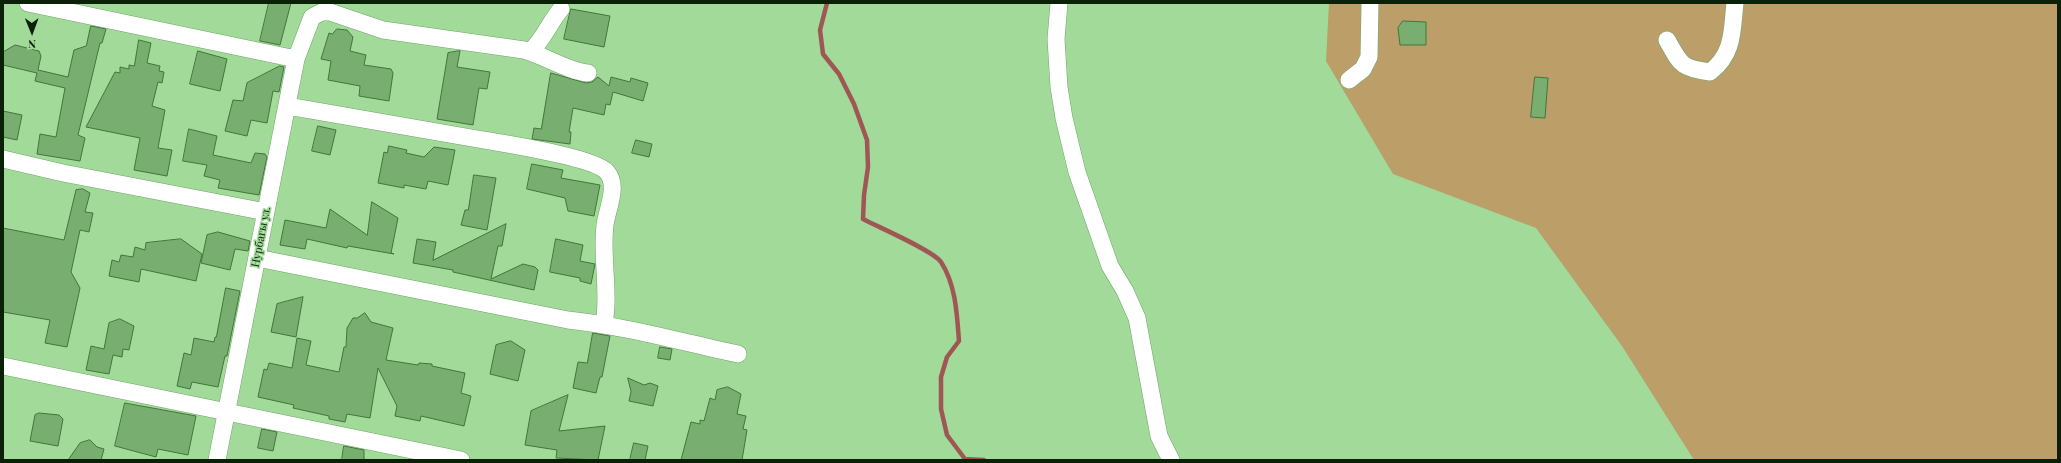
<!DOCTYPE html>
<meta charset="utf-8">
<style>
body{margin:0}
#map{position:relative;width:2061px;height:463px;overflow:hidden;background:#a1da99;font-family:"Playfair Display",serif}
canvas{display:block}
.frame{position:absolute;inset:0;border:4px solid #0a2108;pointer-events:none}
.north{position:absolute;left:12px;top:12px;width:40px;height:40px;-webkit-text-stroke:3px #a1da99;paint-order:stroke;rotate:179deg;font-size:11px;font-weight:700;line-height:16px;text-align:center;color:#0a2108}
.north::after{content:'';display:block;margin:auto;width:14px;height:18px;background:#0a2108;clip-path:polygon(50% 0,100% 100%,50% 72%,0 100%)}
</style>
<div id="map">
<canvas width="2061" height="463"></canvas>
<div class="frame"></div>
<div class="north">N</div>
</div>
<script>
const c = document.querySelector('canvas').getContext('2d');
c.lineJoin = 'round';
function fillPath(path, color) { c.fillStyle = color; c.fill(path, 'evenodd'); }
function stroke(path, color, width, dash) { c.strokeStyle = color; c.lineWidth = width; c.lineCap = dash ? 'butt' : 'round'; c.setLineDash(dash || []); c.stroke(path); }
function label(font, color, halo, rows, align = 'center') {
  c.font = font + ' "Playfair Display",serif'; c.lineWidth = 3; c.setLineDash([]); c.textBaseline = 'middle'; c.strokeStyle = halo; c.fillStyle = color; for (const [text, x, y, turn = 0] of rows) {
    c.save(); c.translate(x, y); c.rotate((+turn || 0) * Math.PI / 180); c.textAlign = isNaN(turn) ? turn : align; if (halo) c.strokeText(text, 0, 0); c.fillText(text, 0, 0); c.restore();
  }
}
fillPath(new Path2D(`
 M 1329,3 L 2058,3 L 2058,460 L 1694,460 L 1622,346 L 1536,228 L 1393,174 L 1326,61 Z`), '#bc9e69');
stroke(new Path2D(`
 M 827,3 L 820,30 L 823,54 L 839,74 L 854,104 L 867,140 L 868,167 L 864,195 L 863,219 C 878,227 934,251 941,262 C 956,285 957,315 959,341 L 947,357 L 941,377 L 941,409 L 947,435 L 965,459 L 984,460`), '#a05655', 4.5);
const building = new Path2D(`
 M 269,3 L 291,3 L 280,45 L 260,41 Z
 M 571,9 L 610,16 L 604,47 L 564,39 Z
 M 1403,21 L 1426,22 L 1426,45 L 1400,45 L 1398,28 Z
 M 91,26 L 106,29 L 102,43 L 100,43 L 78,135 L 85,138 L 80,161 L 37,154 L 40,134 L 56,137 L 65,88 L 35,81 L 37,73 L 3,65 L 3,52 L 15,45 L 39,51 L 41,56 L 38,70 L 68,77 L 74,50 L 86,46 Z
 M 337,29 L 347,30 L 353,37 L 350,51 L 366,55 L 364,65 L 391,69 L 393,73 L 389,101 L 359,96 L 360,86 L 328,80 L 331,61 L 321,59 L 329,33 L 332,34 Z
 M 139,40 L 151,43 L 147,63 L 160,66 L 159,71 L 164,72 L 162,83 L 158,82 L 152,106 L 165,110 L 158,148 L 172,150 L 167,176 L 134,170 L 140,138 L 86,127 L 115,72 L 120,73 L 120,67 L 129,69 L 129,65 L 134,66 Z
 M 198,51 L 227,59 L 220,91 L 190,84 Z
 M 460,51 L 457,67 L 490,72 L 487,89 L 479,88 L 473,125 L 437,119 L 448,53 Z
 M 280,66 L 284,67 L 279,92 L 273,91 L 267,123 L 251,120 L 247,136 L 225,131 L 233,100 L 243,101 L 247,83 Z
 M 551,73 L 586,83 L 592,82 L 598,77 L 609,86 L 611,77 L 630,82 L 631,78 L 648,83 L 643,101 L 613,92 L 610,105 L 606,104 L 604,115 L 573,108 L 569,132 L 571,132 L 570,144 L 532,139 L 534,128 L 541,129 Z
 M 1535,77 L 1548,78 L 1545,118 L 1531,117 Z
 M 3,111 L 22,115 L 17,140 L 3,137 Z
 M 318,126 L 336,130 L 330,155 L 312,151 Z
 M 189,129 L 217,136 L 213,155 L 251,163 L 255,153 L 265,154 L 267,157 L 259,195 L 218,188 L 220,180 L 204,176 L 207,165 L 183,161 Z
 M 636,140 L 652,144 L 649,157 L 632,153 Z
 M 389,146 L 407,150 L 406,153 L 424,157 L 434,147 L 455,150 L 448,185 L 428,181 L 426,189 L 404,185 L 404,188 L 378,183 L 384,152 L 387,153 Z
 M 532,164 L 563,170 L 561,178 L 600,185 L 594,216 L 568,211 L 565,198 L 527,189 Z
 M 474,175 L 496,178 L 487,230 L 461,225 L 465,210 L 468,210 Z
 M 83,189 L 90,193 L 85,212 L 93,213 L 89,232 L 80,230 L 71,272 L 80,288 L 67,347 L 45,343 L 50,320 L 3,312 L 3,228 L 64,240 L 76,190 Z
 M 372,202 L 398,218 L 391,253 L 394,254 L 348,246 L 347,248 L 307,239 L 305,249 L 280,245 L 285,220 L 326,228 L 330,209 L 367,235 Z
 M 506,224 L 502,246 L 498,246 L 491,279 L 523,264 L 535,267 L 538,270 L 534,290 L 453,272 L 453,270 L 413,263 L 417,239 L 436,242 L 433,260 Z
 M 218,232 L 250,241 L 248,251 L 235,249 L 230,270 L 201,263 L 207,235 Z
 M 181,239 L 202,254 L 196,281 L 141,269 L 139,282 L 109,276 L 112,260 L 119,262 L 121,255 L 133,257 L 135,247 L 145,250 L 146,243 Z
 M 556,239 L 583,245 L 580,261 L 595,264 L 591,284 L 580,281 L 580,278 L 550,272 Z
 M 226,288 L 240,291 L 227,356 L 225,356 L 218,387 L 192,382 L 190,389 L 177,386 L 184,353 L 191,355 L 194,338 L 214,342 L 215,337 L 216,337 Z
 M 303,297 L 296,337 L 271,332 L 277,304 Z
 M 365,313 L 371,322 L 393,328 L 386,360 L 418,365 L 419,363 L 432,364 L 432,366 L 465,373 L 461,393 L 471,396 L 464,426 L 421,416 L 420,421 L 395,416 L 397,406 L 378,368 L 370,418 L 347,414 L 345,422 L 329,419 L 329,416 L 293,408 L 294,405 L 258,397 L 264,369 L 267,370 L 269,363 L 292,368 L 297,338 L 311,341 L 306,365 L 339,372 L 344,347 L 346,347 L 347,328 L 353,318 L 357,318 Z
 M 120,319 L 134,326 L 129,350 L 123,349 L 122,357 L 113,355 L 109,374 L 86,370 L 91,346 L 104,349 L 109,323 Z
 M 593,333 L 610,336 L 602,377 L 600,377 L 596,393 L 573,388 L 578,362 L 587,363 Z
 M 511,341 L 525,350 L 518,381 L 490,374 L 496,345 Z
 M 660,347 L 672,349 L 670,360 L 658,358 Z
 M 628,378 L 644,385 L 650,383 L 658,386 L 653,406 L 629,401 L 631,392 Z
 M 728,387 L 741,394 L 737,414 L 746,416 L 743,429 L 747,430 L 742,460 L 681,460 L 691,422 L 700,424 L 700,420 L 704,421 L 710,398 L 715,400 L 717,390 Z
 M 568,395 L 559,431 L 605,426 L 598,460 L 556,458 L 557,450 L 525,445 L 531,411 Z
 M 125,403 L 196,416 L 188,455 L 158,449 L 156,457 L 115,446 Z
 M 39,413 L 59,415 L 63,419 L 58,446 L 30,441 L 35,415 Z
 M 262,429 L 277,432 L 273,451 L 258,448 Z
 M 90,440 L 97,447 L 104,449 L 101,460 L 68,460 L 80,443 Z
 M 634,443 L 648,446 L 645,460 L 630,460 Z
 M 344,446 L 364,450 L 364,460 L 342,460 Z`);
fillPath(building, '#78af70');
stroke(building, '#41763a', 1);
const minor = new Path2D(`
 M 28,3 L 296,59
 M 1059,3 L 1056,39 L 1059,87 L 1064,118 L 1077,172 L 1110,266 L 1125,291 L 1137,318 L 1159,436 L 1171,460
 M 1667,40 C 1681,65 1681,68 1710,72 C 1734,54 1732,30 1735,3
 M 530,52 C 544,39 549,23 561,9
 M 1349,80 L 1363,69 L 1369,57 L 1370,3
 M 287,106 C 347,116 407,127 466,137 C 492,142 593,156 607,172 C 619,186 607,209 605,225 C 601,258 610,291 604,324
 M 3,159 L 63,173 L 266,212
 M 257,258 L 568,320 C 625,326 681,342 738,354
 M 3,366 L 461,460
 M 217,460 L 296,59 L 312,17 L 322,12 L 330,12 L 383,30 L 524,50 C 545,56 568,71 588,73`);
stroke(minor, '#6fa567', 18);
stroke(minor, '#fff', 17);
label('11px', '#0a2108', '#a1da99', [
 ["Нурбагы ул.",261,237,-79]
]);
</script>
